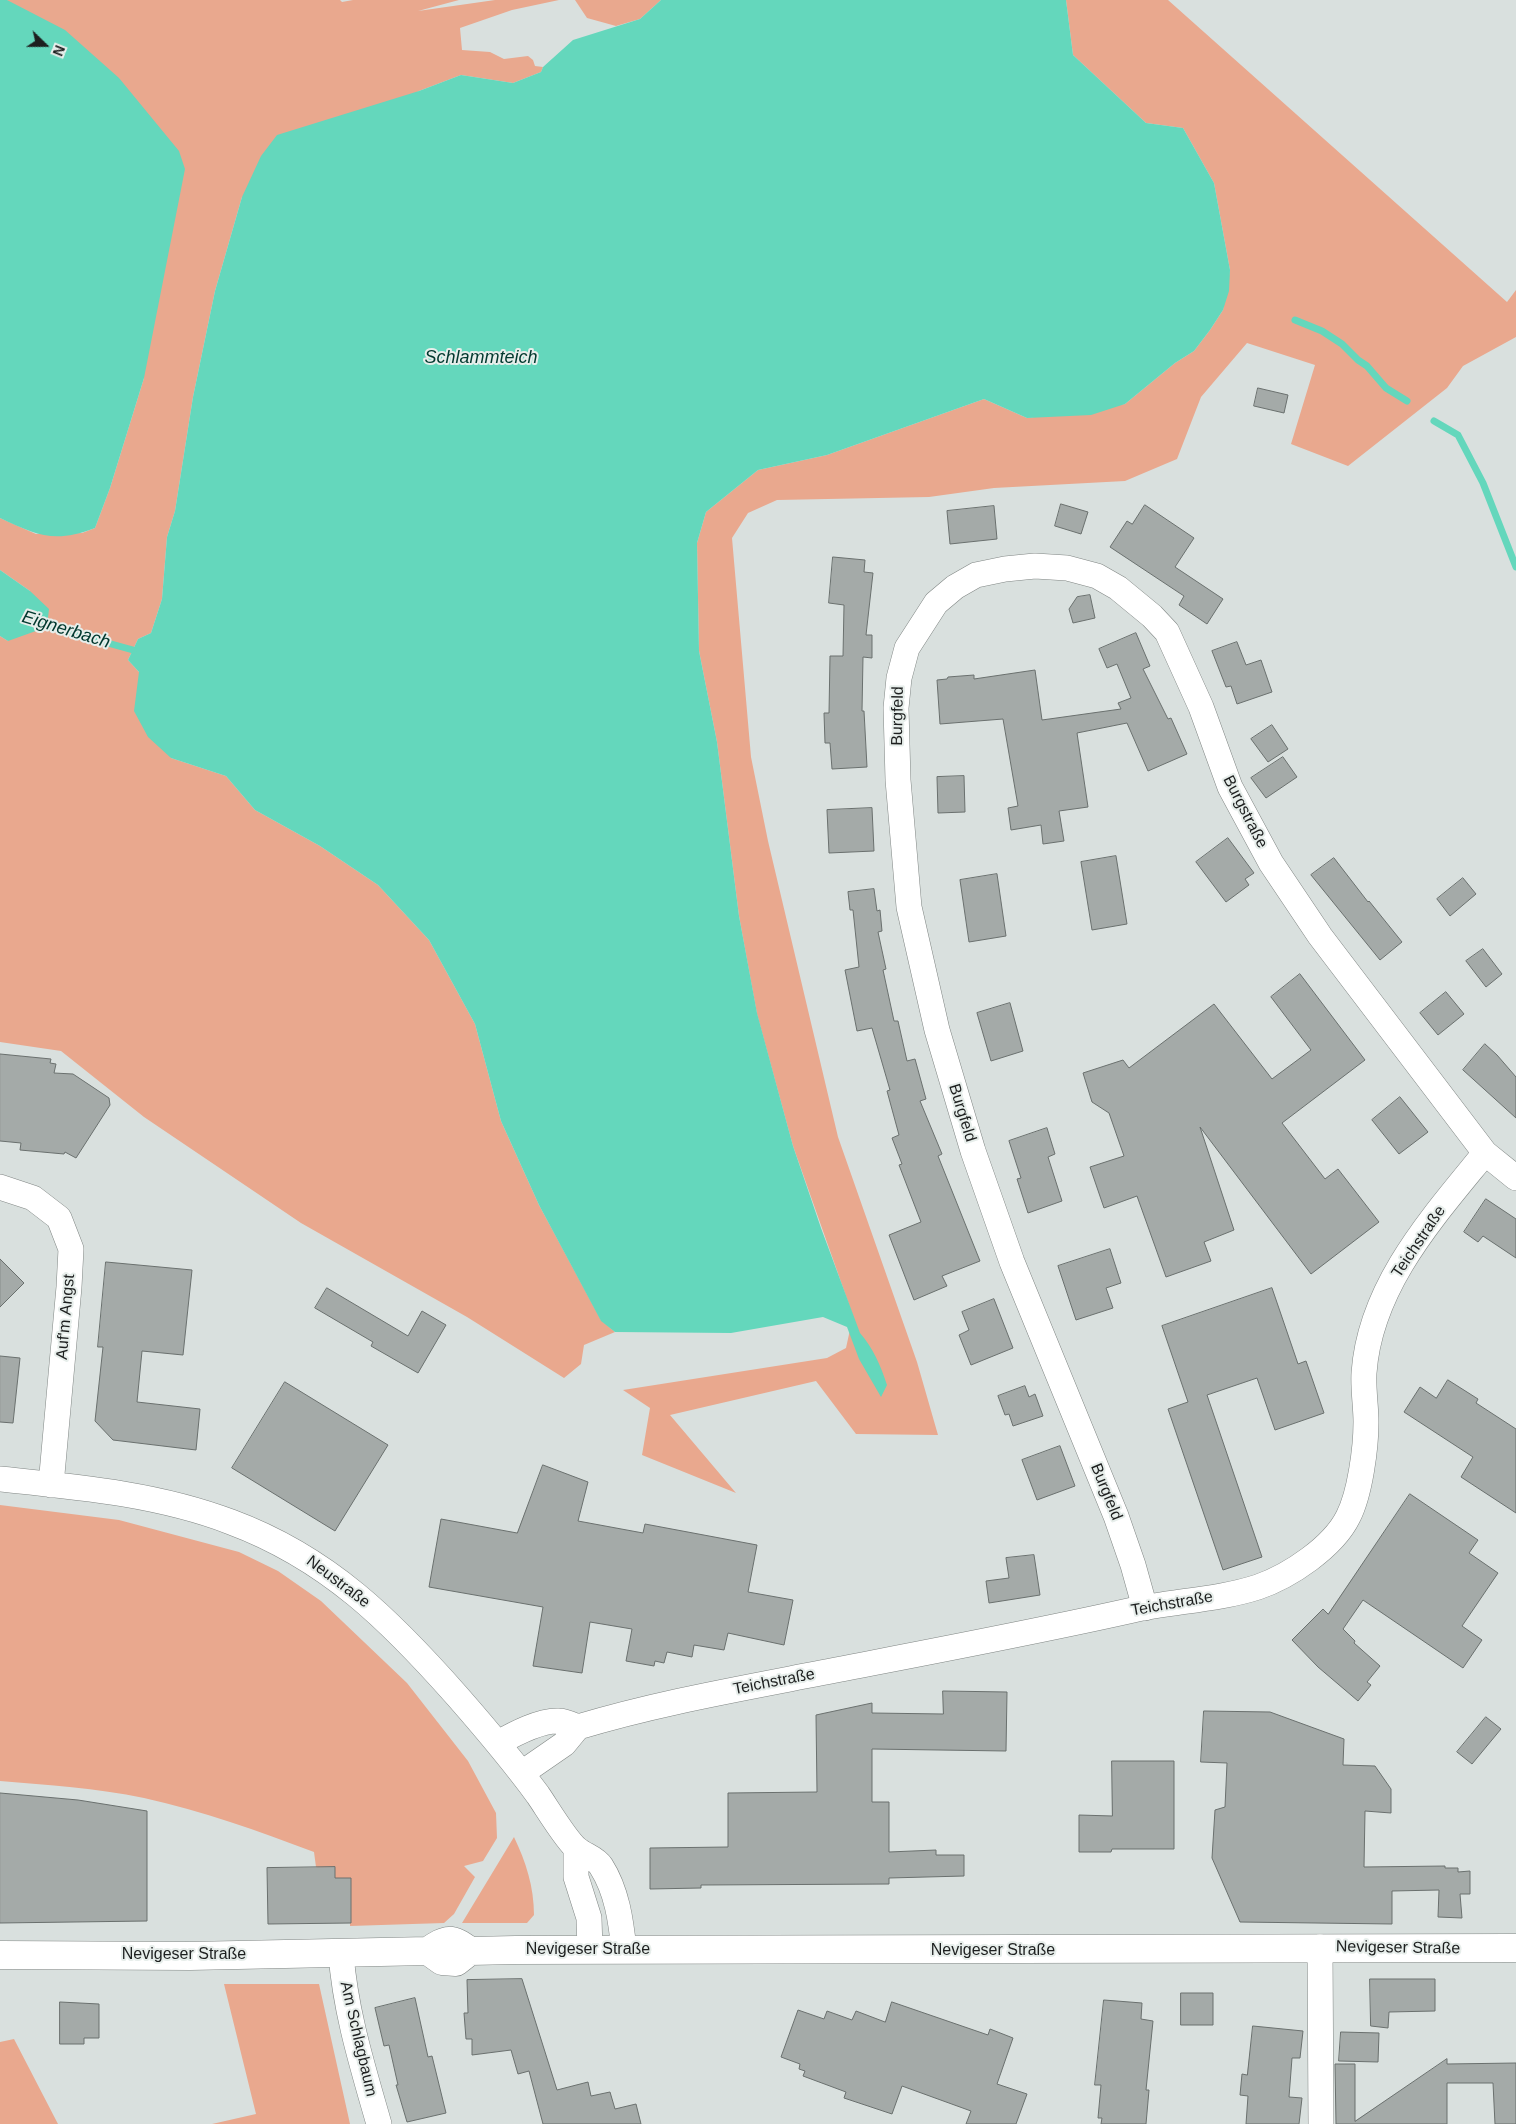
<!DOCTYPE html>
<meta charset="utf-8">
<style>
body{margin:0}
#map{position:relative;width:1516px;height:2124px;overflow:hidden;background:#d9e0de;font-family:Helvetica,sans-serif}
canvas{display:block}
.north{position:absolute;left:20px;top:20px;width:50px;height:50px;-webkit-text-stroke:4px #e7eeeb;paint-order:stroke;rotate:112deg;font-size:14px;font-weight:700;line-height:20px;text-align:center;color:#1d1f1f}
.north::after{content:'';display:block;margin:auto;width:18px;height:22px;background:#1d1f1f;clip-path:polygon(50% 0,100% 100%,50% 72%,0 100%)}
</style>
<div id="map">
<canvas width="1516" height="2124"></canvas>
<div class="north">N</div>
</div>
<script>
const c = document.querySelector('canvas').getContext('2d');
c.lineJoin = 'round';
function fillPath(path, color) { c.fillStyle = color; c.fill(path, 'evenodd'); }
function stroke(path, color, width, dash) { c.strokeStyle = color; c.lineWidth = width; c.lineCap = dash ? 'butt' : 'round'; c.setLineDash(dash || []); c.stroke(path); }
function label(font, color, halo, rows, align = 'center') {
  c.font = font + ' Helvetica,sans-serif'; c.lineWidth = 4; c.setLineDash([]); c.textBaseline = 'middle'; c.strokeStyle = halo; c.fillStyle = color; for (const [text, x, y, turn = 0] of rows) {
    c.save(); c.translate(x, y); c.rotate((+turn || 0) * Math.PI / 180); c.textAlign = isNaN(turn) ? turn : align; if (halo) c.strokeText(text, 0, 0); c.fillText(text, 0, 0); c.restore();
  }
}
fillPath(new Path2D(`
 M 7,0 L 340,0 L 342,2 L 353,0 L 459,0 L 418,11 L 495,0 L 559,0 L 512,10 L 460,28 L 462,50 L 490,52 L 504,59 L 528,56 L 533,60 L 535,66 L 543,67 L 541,72 L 513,83 L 461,75 L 419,91 L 242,197 L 215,291 L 193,397 L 175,511 L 167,537 L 162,599 L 151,633 L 138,639 L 128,660 L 139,672 L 171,758 L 226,776 L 255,810 L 320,846 L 378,885 L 429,940 L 475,1024 L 501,1121 L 539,1205 L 601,1320 L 615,1332 L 584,1345 L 581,1364 L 564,1378 L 467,1317 L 301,1223 L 144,1117 L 61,1051 L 0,1042 L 0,636 L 8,641 L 30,591 L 0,570 L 0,518 L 36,534 L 82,533 L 95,528 L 110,488 L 144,378 Z
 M 575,0 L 661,0 L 640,19 L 616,26 L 587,18 Z
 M 1066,0 L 1168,0 L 1507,302 L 1516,290 L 1516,337 L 1463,366 L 1447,388 L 1348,466 L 1291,444 L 1315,365 L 1247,343 L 1201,397 L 1177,459 L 1125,481 L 994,488 L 929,497 L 777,500 L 748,513 L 732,538 L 751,757 L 768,841 L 838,1137 L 917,1362 L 938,1435 L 856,1434 L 816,1381 L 670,1415 L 736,1493 L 642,1455 L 650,1408 L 623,1390 L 827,1358 L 846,1348 L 853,1316 L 793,1146 L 757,1014 L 739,916 L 717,742 L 699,651 L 697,543 L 706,512 L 758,470 L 827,455 L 984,399 L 1027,418 L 1125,404 L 1175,363 L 1194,351 L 1210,330 L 1223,310 L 1230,270 L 1214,183 L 1183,128 L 1146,123 L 1073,55 Z
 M 0,1505 L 119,1520 L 239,1552 L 278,1571 L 321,1601 L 407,1683 L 468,1761 L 496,1813 L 497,1838 L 483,1861 L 464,1866 L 475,1877 L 454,1914 L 444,1923 L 350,1926 L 351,1879 L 335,1878 L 316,1867 L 314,1852 C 258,1831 203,1811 144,1798 C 96,1788 48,1785 0,1781 Z
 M 514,1837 C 526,1862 534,1887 534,1915 L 527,1923 L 462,1923 Z
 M 224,1984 L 319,1984 L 350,2124 L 212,2124 L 256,2114 Z
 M 14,2039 L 58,2124 L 0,2124 L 0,2042 Z`), '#e9a88e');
fillPath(new Path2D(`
 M 0,0 L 7,0 L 65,30 L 119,78 L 179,151 L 185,169 L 144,378 L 110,488 L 95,528 C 54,544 37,535 0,518 Z
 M 661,0 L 1066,0 L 1073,55 L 1146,123 L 1183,128 L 1214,183 L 1230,270 L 1229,291 L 1223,310 L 1210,330 L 1194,351 L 1175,363 L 1125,404 L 1091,415 L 1027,418 L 984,399 L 827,455 L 758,470 L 706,512 L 697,543 L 699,651 L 717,742 L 739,916 L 757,1013 L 793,1146 L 821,1228 L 860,1333 C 873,1348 881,1366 887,1385 L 881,1397 L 859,1359 L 847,1327 L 823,1317 L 731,1333 L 615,1332 L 601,1321 L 539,1205 L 501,1121 L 475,1024 L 429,940 L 378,885 L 320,846 L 255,810 L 226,776 L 171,758 L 148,737 L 134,711 L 139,672 L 128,660 L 138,639 L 151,633 L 162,599 L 167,537 L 175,511 L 193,397 L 215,291 L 242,197 L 261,156 L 277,135 L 419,91 L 461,75 L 513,83 L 541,72 L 543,67 L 573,40 L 640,19 Z
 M 0,570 L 30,591 L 49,609 L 47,627 L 8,641 L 0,636 Z`), '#64d7bc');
stroke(new Path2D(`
 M 1295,320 L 1322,331 L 1342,344 L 1358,360 L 1367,366 L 1386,388 L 1407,401
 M 1434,421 L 1458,435 L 1483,483 L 1516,567
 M 39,624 L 133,650`), '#64d7bc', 7);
const building = new Path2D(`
 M 1258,388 L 1288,395 L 1284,413 L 1254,406 Z
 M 1061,504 L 1088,512 L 1081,534 L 1055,526 Z
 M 1145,505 L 1194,538 L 1175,567 L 1223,599 L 1207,624 L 1179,605 L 1184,596 L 1110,547 L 1127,521 L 1132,524 Z
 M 994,506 L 997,539 L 950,544 L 947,511 Z
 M 833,557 L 865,560 L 864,572 L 873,573 L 866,635 L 872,635 L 872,658 L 863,657 L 862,711 L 864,711 L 867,767 L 832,769 L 830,743 L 825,743 L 824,713 L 829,713 L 830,656 L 843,656 L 844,605 L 829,603 Z
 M 1090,595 L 1095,618 L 1073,623 L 1069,609 L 1077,597 Z
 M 1136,633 L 1150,666 L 1143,669 L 1168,719 L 1171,718 L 1187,754 L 1148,771 L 1127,723 L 1077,733 L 1088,807 L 1059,811 L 1064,841 L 1043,844 L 1041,825 L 1011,830 L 1008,808 L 1018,806 L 1003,719 L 940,724 L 937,680 L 947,679 L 948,677 L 974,675 L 974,679 L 1035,670 L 1042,720 L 1121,709 L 1118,703 L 1131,698 L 1117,664 L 1107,668 L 1099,649 Z
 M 1237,642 L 1246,665 L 1261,660 L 1272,692 L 1237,704 L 1231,686 L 1226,687 L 1212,651 Z
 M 1272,725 L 1288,749 L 1268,762 L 1251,739 Z
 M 1283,757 L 1297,777 L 1266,798 L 1251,778 Z
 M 964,776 L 965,812 L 938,813 L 937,777 Z
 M 872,808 L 874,851 L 829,853 L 827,810 Z
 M 1228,838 L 1254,873 L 1245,879 L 1249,885 L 1226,902 L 1196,862 Z
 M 1116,856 L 1127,924 L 1092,930 L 1081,862 Z
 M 1334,858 L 1368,902 L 1369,901 L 1402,942 L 1380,960 L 1311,875 Z
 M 997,874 L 1006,936 L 969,942 L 960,880 Z
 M 1463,878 L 1476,894 L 1450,916 L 1437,899 Z
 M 874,889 L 877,911 L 880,910 L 882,931 L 878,932 L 886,969 L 883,970 L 894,1021 L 898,1021 L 907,1061 L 915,1059 L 926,1099 L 920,1101 L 942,1154 L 938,1156 L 980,1261 L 942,1276 L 947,1286 L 914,1300 L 889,1235 L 921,1222 L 899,1165 L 902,1164 L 892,1138 L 899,1135 L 887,1091 L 890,1090 L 872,1028 L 857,1031 L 845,970 L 859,967 L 853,910 L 850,910 L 848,892 Z
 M 1483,949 L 1502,974 L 1486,987 L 1466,961 Z
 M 1300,974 L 1365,1060 L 1282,1123 L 1325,1179 L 1338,1169 L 1379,1222 L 1311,1274 L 1200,1127 L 1234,1230 L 1204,1242 L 1211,1261 L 1166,1277 L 1137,1196 L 1104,1208 L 1090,1167 L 1124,1156 L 1109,1113 L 1092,1102 L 1083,1073 L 1123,1060 L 1129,1068 L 1214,1004 L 1272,1079 L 1311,1050 L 1271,997 Z
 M 1446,992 L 1464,1014 L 1438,1035 L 1420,1013 Z
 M 1010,1003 L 1023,1051 L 991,1061 L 977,1013 Z
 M 1485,1044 L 1497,1055 L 1516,1077 L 1516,1118 L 1463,1070 Z
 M 0,1054 L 51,1059 L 50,1063 L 56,1064 L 54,1073 L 73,1074 L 109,1098 L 110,1105 L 76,1158 L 65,1152 L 64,1154 L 20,1150 L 21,1143 L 0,1141 Z
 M 1400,1097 L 1428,1132 L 1399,1154 L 1372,1120 Z
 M 1047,1128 L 1055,1154 L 1048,1157 L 1062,1201 L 1028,1213 L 1017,1179 L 1021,1178 L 1009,1141 Z
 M 1486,1199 L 1516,1219 L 1516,1258 L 1483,1236 L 1478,1242 L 1464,1232 Z
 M 1110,1249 L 1121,1283 L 1106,1288 L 1113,1308 L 1076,1320 L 1058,1266 Z
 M 0,1259 L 24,1283 L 0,1307 Z
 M 106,1262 L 192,1270 L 183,1355 L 142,1351 L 137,1402 L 200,1409 L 196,1450 L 113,1440 L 95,1421 L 103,1347 L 98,1347 Z
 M 327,1288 L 408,1336 L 422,1311 L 446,1325 L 418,1373 L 371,1346 L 373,1342 L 315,1308 Z
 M 1272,1288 L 1298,1364 L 1306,1361 L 1324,1413 L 1275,1430 L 1257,1378 L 1207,1395 L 1262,1557 L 1223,1570 L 1168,1409 L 1188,1402 L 1162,1326 Z
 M 994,1299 L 1013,1348 L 971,1365 L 959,1335 L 969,1330 L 962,1312 Z
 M 0,1356 L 20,1358 L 13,1423 L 0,1422 Z
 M 1448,1380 L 1478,1399 L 1476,1403 L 1516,1429 L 1516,1513 L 1461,1477 L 1473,1457 L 1404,1412 L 1420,1387 L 1436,1398 Z
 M 285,1382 L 388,1445 L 335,1531 L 232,1468 Z
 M 1025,1386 L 1029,1397 L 1035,1394 L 1043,1416 L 1013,1426 L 1009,1414 L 1005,1415 L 998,1396 Z
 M 1060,1446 L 1075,1486 L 1037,1500 L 1022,1460 Z
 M 543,1465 L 588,1482 L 578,1521 L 643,1533 L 645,1524 L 757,1545 L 748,1592 L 793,1600 L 784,1645 L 728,1633 L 724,1650 L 694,1645 L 692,1657 L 667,1652 L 664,1663 L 655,1661 L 654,1666 L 626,1661 L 632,1629 L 590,1622 L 582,1673 L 533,1666 L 543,1607 L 429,1587 L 441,1519 L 517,1533 Z
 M 1410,1494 L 1478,1540 L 1469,1553 L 1498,1573 L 1462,1626 L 1482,1640 L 1463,1668 L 1363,1600 L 1343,1629 L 1355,1641 L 1354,1643 L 1380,1666 L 1367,1682 L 1371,1685 L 1358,1701 L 1318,1667 L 1292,1640 L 1323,1609 L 1328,1614 Z
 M 1034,1555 L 1040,1595 L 989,1603 L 986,1581 L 1009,1578 L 1006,1558 Z
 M 943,1691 L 1007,1692 L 1006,1751 L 872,1749 L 872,1802 L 889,1802 L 889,1852 L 936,1850 L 936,1855 L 964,1855 L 964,1876 L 889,1878 L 889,1884 L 701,1885 L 701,1888 L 650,1889 L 650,1848 L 728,1847 L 728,1793 L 817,1792 L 816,1715 L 872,1703 L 872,1713 L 943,1714 Z
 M 1204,1711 L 1270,1712 L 1344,1739 L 1343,1765 L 1375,1766 L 1391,1789 L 1391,1813 L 1365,1811 L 1364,1867 L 1445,1866 L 1445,1868 L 1458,1868 L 1458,1872 L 1470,1871 L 1470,1894 L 1460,1894 L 1462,1918 L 1438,1917 L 1439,1890 L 1392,1891 L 1392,1924 L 1240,1922 L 1212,1858 L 1215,1810 L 1225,1807 L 1227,1763 L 1201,1762 Z
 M 1486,1717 L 1501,1729 L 1472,1764 L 1457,1752 Z
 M 1112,1761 L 1174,1761 L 1174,1849 L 1112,1849 L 1111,1852 L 1079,1852 L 1079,1815 L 1112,1816 Z
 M 0,1793 L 78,1800 L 147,1811 L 147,1921 L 0,1923 Z
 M 335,1867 L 335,1878 L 351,1878 L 351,1923 L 268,1924 L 267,1868 Z
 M 522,1979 L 557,2090 L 588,2082 L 591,2096 L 610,2092 L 615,2109 L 636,2104 L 641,2124 L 543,2124 L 529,2071 L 518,2074 L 511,2050 L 472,2055 L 472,2039 L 466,2039 L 464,2013 L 468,2013 L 467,1980 Z
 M 1370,1979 L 1435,1979 L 1435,2011 L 1389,2012 L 1388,2028 L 1371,2026 Z
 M 1181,1993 L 1213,1993 L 1213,2025 L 1181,2025 Z
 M 415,1998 L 428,2057 L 432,2056 L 446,2113 L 407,2122 L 396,2085 L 398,2085 L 389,2045 L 384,2046 L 375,2008 Z
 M 1104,2000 L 1142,2003 L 1141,2019 L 1153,2021 L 1146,2090 L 1149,2090 L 1146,2124 L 1101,2124 L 1102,2118 L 1098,2118 L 1101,2085 L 1095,2085 Z
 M 60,2002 L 99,2004 L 99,2038 L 84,2038 L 84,2044 L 60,2044 Z
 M 892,2002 L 988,2035 L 990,2029 L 1013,2038 L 997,2084 L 1027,2094 L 1016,2124 L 966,2124 L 971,2111 L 902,2086 L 892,2114 L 844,2098 L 846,2092 L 803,2076 L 805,2071 L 799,2069 L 800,2064 L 781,2057 L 798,2010 L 824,2019 L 827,2011 L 852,2020 L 856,2011 L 885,2022 Z
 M 1253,2026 L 1303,2031 L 1300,2058 L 1292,2058 L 1289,2097 L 1302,2098 L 1299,2124 L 1246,2124 L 1248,2096 L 1240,2095 L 1242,2074 L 1247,2075 Z
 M 1341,2032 L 1379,2033 L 1378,2062 L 1339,2061 Z
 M 1447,2059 L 1447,2064 L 1516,2063 L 1516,2124 L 1495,2124 L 1493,2083 L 1447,2083 L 1447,2124 L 1336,2124 L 1335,2064 L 1355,2064 L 1355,2121 Z`);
fillPath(building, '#a4aaa8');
stroke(building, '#6a706e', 1);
const minor = new Path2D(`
 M 0,1187 L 33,1198 L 59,1218 L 71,1249 L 69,1287 L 51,1485
 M 0,1479 C 78,1487 158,1494 231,1522 C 328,1558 391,1621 458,1697 C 486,1729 513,1761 538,1795 C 547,1808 566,1840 577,1849 C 584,1855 596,1858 601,1866 C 617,1891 621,1921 624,1950
 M 1145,1608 L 1133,1565 L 1116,1516 L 1012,1262 L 973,1151 L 937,1030 L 909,907 L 898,780 L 896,708 L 899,678 L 907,648 L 936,603 L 955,587 L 976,575 L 1005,569 L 1035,566 L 1067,568 L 1097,576 L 1118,588 L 1152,616 L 1167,632 L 1201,707 L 1230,787 L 1271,863 L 1320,936 L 1485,1153 L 1516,1178
 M 498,1743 C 514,1734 540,1720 559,1721 C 565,1721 573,1725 578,1727 C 654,1704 733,1690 810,1675 C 918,1654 1026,1634 1133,1610 C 1174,1601 1218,1600 1258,1587 C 1290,1576 1333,1547 1348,1517 C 1360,1494 1366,1448 1366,1422 C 1366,1406 1363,1389 1364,1373 C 1370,1286 1433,1217 1485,1153
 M 522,1773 L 564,1744 L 578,1727
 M 576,1849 L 576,1877 L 589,1918 L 590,1950
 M 1320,1947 L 1321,2124
 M 341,1953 C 345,2011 363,2068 379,2124`);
const secondary = new Path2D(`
 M 428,1951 L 442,1961 L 456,1962 L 470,1951 L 516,1950 L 1516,1948
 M 0,1955 L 190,1956 L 428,1951 C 447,1938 451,1937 470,1951`);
stroke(minor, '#808684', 26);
stroke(secondary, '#808684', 29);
stroke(minor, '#fff', 25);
stroke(secondary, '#fff', 28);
label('16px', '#1d1f1f', '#e7eeeb', [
 ["Burgfeld",898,716,-89],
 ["Burgstraße",1245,812,63],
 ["Burgfeld",962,1113,73],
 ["Teichstraße",1419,1242,-56],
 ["Auf'm Angst",66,1317,-85],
 ["Burgfeld",1106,1492,68],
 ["Neustraße",338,1582,37],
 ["Teichstraße",1172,1604,-10],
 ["Teichstraße",774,1682,-11],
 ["Nevigeser Straße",1398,1948,1],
 ["Nevigeser Straße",588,1950],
 ["Nevigeser Straße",993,1951],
 ["Nevigeser Straße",184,1955],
 ["Am Schlagbaum",358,2039,77]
]);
label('italic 18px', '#00382e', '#e7eeeb', [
 ["Schlammteich",481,358],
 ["Eignerbach",66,630,17]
]);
</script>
